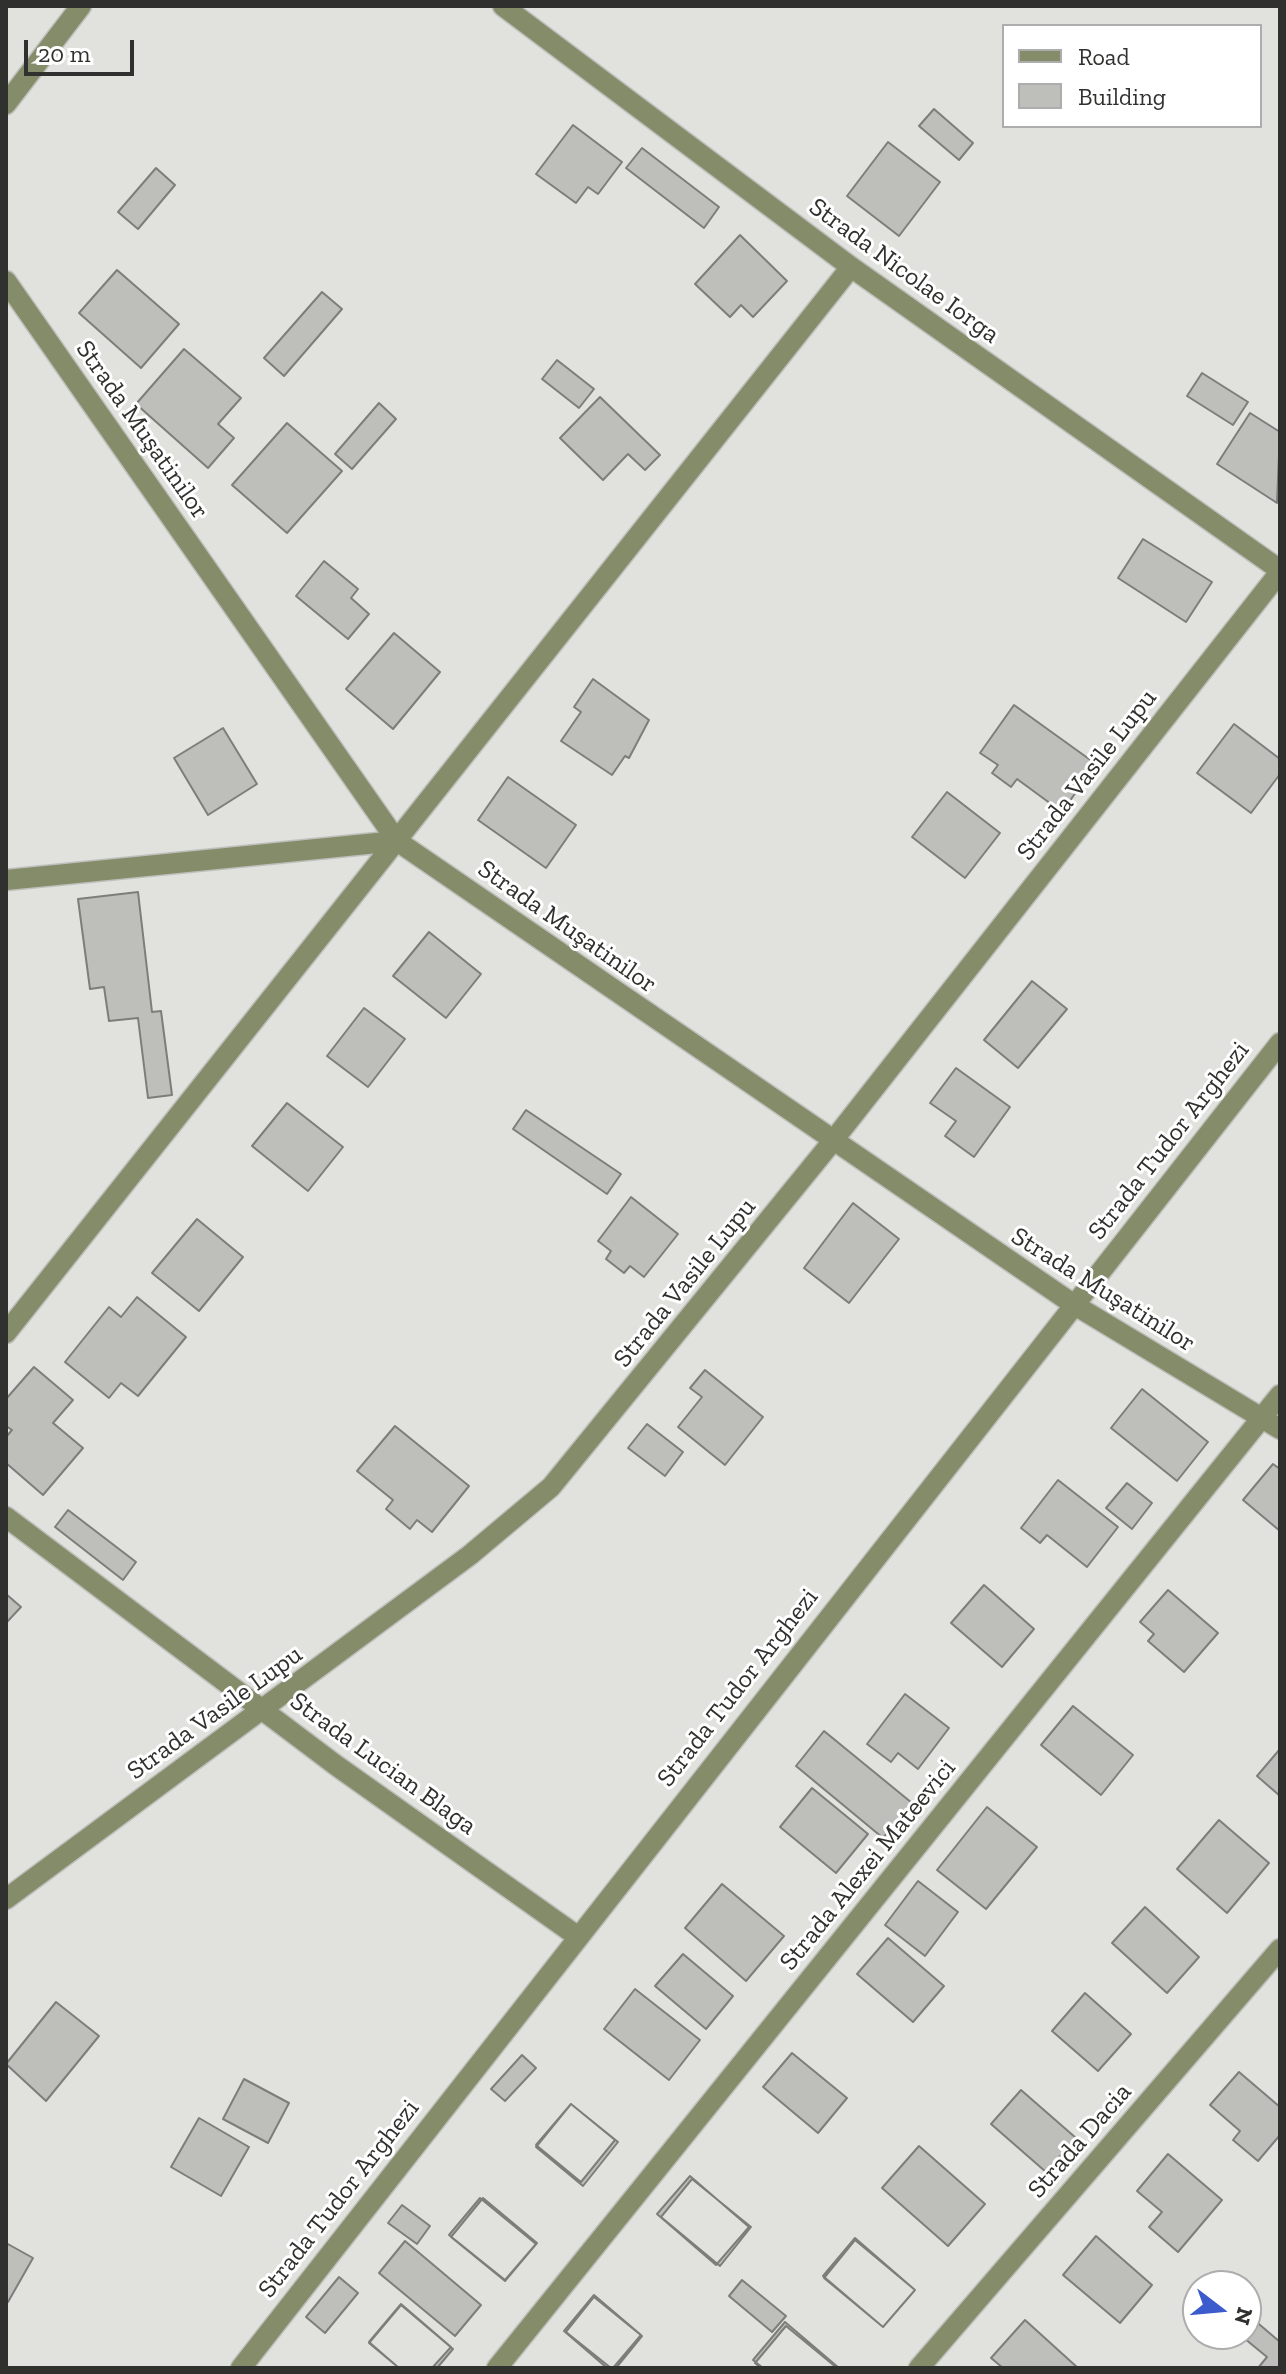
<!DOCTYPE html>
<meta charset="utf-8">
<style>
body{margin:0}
#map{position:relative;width:1286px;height:2374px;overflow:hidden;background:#e1e2de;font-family:"Zilla Slab",serif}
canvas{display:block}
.frame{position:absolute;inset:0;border:8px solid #30312f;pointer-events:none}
.legend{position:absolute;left:1002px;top:24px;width:260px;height:104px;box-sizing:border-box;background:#fff;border:2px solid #acadac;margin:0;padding:10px 14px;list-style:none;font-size:24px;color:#30312f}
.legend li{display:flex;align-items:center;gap:16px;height:40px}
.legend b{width:40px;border:2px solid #acadac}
.north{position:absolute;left:1182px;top:2270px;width:80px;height:80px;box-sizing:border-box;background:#fff;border:2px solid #acadac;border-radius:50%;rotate:106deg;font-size:22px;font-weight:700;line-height:32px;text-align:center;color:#30312f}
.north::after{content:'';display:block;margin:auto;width:28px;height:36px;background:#3c5cce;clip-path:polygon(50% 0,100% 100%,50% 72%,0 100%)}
.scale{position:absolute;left:24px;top:40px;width:110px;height:36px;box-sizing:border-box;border:4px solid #30312f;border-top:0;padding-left:10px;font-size:24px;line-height:28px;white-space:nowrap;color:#30312f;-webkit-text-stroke:6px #fff;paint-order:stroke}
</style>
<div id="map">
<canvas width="1286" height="2374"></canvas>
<div class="frame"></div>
<ul class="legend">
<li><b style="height:10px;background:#858c6a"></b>Road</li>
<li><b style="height:22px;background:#bebfbb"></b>Building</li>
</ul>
<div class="north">N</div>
<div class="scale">20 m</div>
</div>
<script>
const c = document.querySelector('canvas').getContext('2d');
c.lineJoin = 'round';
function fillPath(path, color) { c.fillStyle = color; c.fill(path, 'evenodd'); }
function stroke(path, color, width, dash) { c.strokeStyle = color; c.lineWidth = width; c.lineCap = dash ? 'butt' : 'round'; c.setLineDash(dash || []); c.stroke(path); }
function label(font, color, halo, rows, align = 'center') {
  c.font = font + ' "Zilla Slab",serif'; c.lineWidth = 6; c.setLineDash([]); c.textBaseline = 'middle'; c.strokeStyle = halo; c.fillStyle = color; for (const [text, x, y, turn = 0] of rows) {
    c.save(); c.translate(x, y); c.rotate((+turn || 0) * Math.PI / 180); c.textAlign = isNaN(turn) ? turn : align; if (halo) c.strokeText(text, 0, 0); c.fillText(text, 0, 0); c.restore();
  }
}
const building = new Path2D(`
 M 934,109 L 973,143 L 959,160 L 919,126 Z
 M 573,125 L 622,162 L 598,194 L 588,187 L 576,203 L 536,174 Z
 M 888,142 L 940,182 L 899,236 L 847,196 Z
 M 642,148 L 719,207 L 704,228 L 626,168 Z
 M 156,168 L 175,185 L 138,229 L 118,212 Z
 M 740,235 L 787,281 L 753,317 L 741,305 L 730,317 L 695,284 Z
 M 117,270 L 179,324 L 141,368 L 79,313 Z
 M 322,292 L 342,309 L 284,376 L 264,358 Z
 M 184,349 L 241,398 L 218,424 L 234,438 L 208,468 L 136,404 Z
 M 557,360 L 594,389 L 579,408 L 542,379 Z
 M 1202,373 L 1248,402 L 1233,425 L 1187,396 Z
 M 600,397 L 660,455 L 645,470 L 628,454 L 603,480 L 560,438 Z
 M 379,403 L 396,419 L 352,469 L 335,454 Z
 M 1250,413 L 1280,432 L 1277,503 L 1217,464 Z
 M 287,423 L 342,471 L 287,533 L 232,485 Z
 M 1143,539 L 1212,582 L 1186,622 L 1118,578 Z
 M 324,561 L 358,589 L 351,598 L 369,614 L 348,639 L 296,596 Z
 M 394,633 L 440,672 L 393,729 L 346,689 Z
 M 593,679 L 649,720 L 629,758 L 625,756 L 612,775 L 561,741 L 581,712 L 574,707 Z
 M 1014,705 L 1096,764 L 1062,812 L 1017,779 L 1011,787 L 992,773 L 998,765 L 980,753 Z
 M 1234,724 L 1280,759 L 1280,774 L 1251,813 L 1197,773 Z
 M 223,728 L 257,784 L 208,815 L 174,758 Z
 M 508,777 L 576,825 L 546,868 L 478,820 Z
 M 947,792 L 1000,833 L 965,878 L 912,837 Z
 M 138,892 L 152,1012 L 161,1011 L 172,1095 L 148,1098 L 138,1018 L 109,1021 L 104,987 L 90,989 L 78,899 Z
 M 429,932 L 481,974 L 446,1018 L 393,976 Z
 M 1032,981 L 1067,1009 L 1018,1068 L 984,1040 Z
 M 364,1008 L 405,1039 L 368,1087 L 327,1056 Z
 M 956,1068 L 1010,1107 L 974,1157 L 945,1136 L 956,1121 L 930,1103 Z
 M 287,1103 L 343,1147 L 308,1191 L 252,1146 Z
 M 526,1110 L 621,1174 L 607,1194 L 513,1129 Z
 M 631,1197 L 678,1234 L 644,1277 L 630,1266 L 624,1273 L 606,1259 L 611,1251 L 598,1241 Z
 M 853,1203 L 899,1239 L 849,1303 L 804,1268 Z
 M 197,1219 L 243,1257 L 199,1311 L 152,1273 Z
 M 137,1297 L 186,1337 L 138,1396 L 121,1383 L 109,1398 L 65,1362 L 109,1307 L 121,1317 Z
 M 34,1367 L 73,1400 L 53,1423 L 83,1448 L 43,1495 L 6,1463 L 6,1437 L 12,1430 L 6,1426 L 6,1399 Z
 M 705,1370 L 763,1417 L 725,1465 L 678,1427 L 702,1397 L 690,1388 Z
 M 1142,1389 L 1208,1442 L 1177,1481 L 1111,1428 Z
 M 647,1424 L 683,1452 L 665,1476 L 628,1448 Z
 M 395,1426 L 469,1486 L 432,1532 L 417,1520 L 410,1529 L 386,1509 L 393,1500 L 357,1471 Z
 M 1273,1464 L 1280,1469 L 1280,1531 L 1243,1500 Z
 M 1058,1480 L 1118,1527 L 1087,1567 L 1047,1535 L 1040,1543 L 1021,1528 Z
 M 1127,1483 L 1152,1503 L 1132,1529 L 1106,1508 Z
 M 68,1510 L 136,1562 L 123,1580 L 55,1527 Z
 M 984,1585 L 1034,1629 L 1002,1667 L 951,1623 Z
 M 1168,1590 L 1218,1633 L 1184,1672 L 1148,1641 L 1154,1634 L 1140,1622 Z
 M 6,1594 L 21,1607 L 6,1623 Z
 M 905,1694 L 949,1728 L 918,1769 L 898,1753 L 891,1762 L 867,1744 Z
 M 1073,1706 L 1133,1755 L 1101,1795 L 1041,1745 Z
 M 824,1731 L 912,1803 L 883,1838 L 796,1766 Z
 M 1280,1749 L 1280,1796 L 1257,1776 Z
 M 812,1788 L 868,1834 L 836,1873 L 780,1827 Z
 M 987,1807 L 1037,1847 L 986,1909 L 937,1870 Z
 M 1219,1820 L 1269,1863 L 1227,1913 L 1177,1869 Z
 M 918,1881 L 958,1912 L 925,1956 L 885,1925 Z
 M 722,1884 L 784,1936 L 746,1981 L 685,1928 Z
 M 1145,1907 L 1199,1957 L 1167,1993 L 1112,1943 Z
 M 888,1938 L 944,1986 L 913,2022 L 857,1974 Z
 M 683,1954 L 733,1996 L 706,2029 L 655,1986 Z
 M 635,1989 L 700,2040 L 669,2080 L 604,2029 Z
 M 1085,1993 L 1131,2034 L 1098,2071 L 1052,2031 Z
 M 56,2002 L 99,2036 L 46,2101 L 6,2064 Z
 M 792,2053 L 847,2098 L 818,2133 L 763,2087 Z
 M 522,2055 L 536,2068 L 505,2101 L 491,2089 Z
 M 1239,2072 L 1280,2107 L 1280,2135 L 1258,2161 L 1233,2140 L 1240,2131 L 1210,2105 Z
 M 244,2079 L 289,2103 L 268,2143 L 223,2119 Z
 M 1021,2090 L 1076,2138 L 1046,2172 L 991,2124 Z
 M 571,2104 L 618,2142 L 583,2186 L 536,2147 Z
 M 571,2104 L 615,2140 L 581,2182 L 536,2145 Z
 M 199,2118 L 249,2147 L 221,2196 L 171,2167 Z
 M 919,2146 L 985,2204 L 948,2246 L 882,2188 Z
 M 1168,2154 L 1222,2200 L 1178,2252 L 1149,2227 L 1162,2212 L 1137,2191 Z
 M 690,2176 L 749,2227 L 716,2265 L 657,2214 Z
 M 692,2179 L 751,2227 L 720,2266 L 661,2217 Z
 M 480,2198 L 536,2244 L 505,2280 L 449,2235 Z
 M 483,2198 L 537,2243 L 505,2281 L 451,2237 Z
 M 402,2205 L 430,2226 L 417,2244 L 388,2223 Z
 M 1096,2236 L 1152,2285 L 1120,2323 L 1063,2275 Z
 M 855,2238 L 915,2290 L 883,2327 L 823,2276 Z
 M 855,2240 L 915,2290 L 883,2327 L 824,2278 Z
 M 405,2241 L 481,2305 L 455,2336 L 379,2273 Z
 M 6,2243 L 33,2258 L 8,2302 L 6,2301 Z
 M 339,2277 L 358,2293 L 325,2333 L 306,2317 Z
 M 742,2280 L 786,2316 L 772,2332 L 729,2296 Z
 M 594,2295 L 641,2335 L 613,2368 L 607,2368 L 564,2331 Z
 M 594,2297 L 642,2336 L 616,2368 L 611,2368 L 566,2332 Z
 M 401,2304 L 451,2347 L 432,2368 L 399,2368 L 369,2342 Z
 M 401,2305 L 453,2349 L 437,2368 L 399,2368 L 369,2343 Z
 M 1246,2313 L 1280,2342 L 1280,2368 L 1258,2368 L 1267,2357 L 1239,2334 L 1246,2334 Z
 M 1025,2320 L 1078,2368 L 1003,2368 L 991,2358 Z
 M 785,2322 L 839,2368 L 763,2368 L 753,2360 Z
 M 786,2326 L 837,2368 L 761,2368 L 755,2363 Z`);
fillPath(building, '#bebfbb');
stroke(building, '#7d7d7a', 2);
const minor = new Path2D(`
 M 503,6 L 851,267 L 1280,570
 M 6,104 L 81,6
 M 6,281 L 397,841 L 1073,1304 L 1280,1429
 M 6,880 L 397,841
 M 6,1333 L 851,267
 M 6,1517 L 337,1766 L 577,1936
 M 6,1899 L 470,1555 L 551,1487 L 832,1142 L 1280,572
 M 241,2368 L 1280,1043
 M 497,2368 L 1280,1395
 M 919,2368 L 1280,1949`);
stroke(minor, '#bebfbb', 23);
stroke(minor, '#858c6a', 20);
label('26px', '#30312f', '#fff', [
 ["Strada Nicolae Iorga",904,271,36],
 ["Strada Muşatinilor",142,430,55],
 ["Strada Vasile Lupu",1087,775,-52],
 ["Strada Muşatinilor",567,927,35],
 ["Strada Tudor Arghezi",1169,1141,-52],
 ["Strada Vasile Lupu",685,1283,-51],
 ["Strada Muşatinilor",1103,1290,32],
 ["Strada Tudor Arghezi",738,1688,-52],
 ["Strada Vasile Lupu",215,1713,-36],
 ["Strada Lucian Blaga",383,1764,36],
 ["Strada Alexei Mateevici",868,1865,-51],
 ["Strada Dacia",1080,2141,-49],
 ["Strada Tudor Arghezi",339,2199,-52]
]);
</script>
